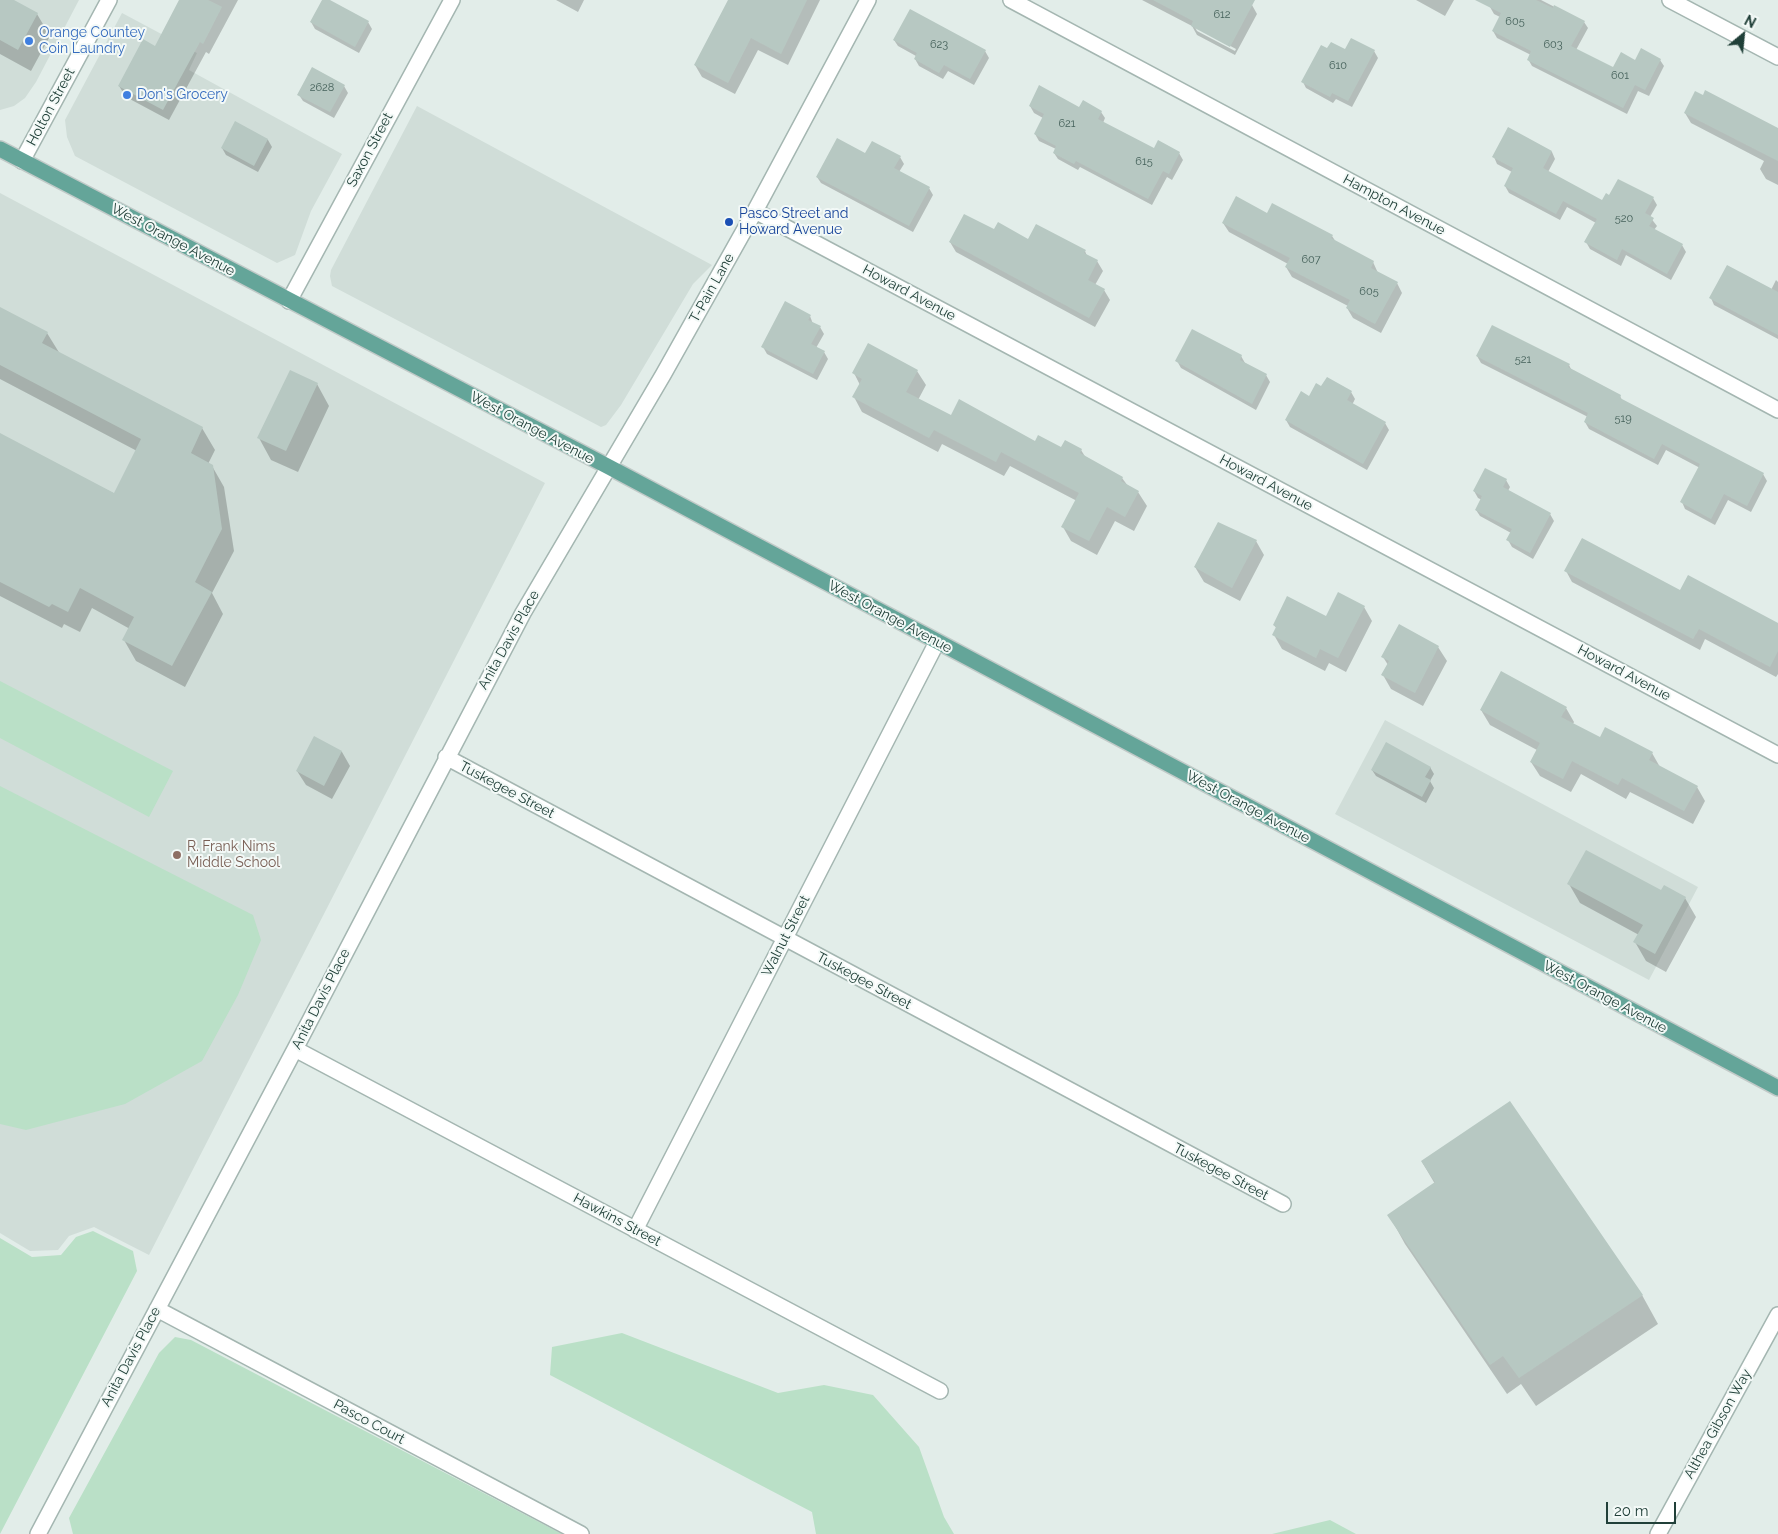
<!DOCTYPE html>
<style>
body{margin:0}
#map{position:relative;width:1778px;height:1534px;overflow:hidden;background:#e2ede9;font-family:Raleway,sans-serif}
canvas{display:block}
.north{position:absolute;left:1718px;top:10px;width:50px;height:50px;-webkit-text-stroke:4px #f3f9f7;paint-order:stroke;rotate:28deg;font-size:14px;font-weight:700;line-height:20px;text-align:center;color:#214039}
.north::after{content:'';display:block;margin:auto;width:18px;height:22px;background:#214039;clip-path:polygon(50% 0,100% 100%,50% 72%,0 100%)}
.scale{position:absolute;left:1606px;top:1502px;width:70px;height:22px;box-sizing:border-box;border:2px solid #214039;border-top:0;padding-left:6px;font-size:15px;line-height:18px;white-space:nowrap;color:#214039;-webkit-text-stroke:4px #f3f9f7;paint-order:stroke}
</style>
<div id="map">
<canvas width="1778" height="1534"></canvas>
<div class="north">N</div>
<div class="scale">20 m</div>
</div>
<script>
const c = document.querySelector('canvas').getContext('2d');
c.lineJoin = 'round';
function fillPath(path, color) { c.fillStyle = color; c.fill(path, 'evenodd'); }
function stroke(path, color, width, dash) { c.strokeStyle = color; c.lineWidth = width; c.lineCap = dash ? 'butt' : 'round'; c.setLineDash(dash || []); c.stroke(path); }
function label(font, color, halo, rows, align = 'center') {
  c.font = font + ' Raleway,sans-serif'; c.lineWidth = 4; c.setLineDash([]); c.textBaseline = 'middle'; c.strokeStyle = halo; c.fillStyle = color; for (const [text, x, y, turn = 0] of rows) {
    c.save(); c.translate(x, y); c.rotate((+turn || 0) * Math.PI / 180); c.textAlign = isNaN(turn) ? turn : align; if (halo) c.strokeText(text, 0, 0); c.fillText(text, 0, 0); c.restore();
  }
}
fillPath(new Path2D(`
 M 0,0 L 79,0 L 36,82 L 25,98 L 14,106 L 0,110 Z
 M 122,13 L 197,53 L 189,70 L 342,154 L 311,211 L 295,255 L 277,263 L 75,156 L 67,137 L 65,120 Z
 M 417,106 L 712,265 L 693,284 L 621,405 L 606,425 L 601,427 L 332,286 L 330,276 L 331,270 Z
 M 0,193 L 545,483 L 149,1255 L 94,1227 L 69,1236 L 58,1250 L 30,1251 L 0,1233 Z
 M 1385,720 L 1698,887 L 1649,980 L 1335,814 Z`), '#d0ddd8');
fillPath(new Path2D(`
 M 0,681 L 173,771 L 149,817 L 0,738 Z
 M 0,786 L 253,915 L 261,940 L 238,995 L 202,1061 L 125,1104 L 26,1130 L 0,1124 Z
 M 93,1231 L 133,1251 L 137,1271 L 0,1534 L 0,1238 L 32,1257 L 61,1255 L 76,1237 Z
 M 622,1333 L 778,1393 L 824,1385 L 873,1395 L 919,1447 L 944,1517 L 954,1534 L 816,1534 L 812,1512 L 550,1375 L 552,1347 Z
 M 175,1337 L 191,1340 L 562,1534 L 73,1534 L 69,1518 L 159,1353 Z
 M 1330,1520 L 1356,1534 L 1272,1534 Z`), '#bae0c7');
fillPath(new Path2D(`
 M 0,0 L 8,0 L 37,14 L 50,36 L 31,71 L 0,54 Z
 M 180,0 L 238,0 L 209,54 L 206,52 L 169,120 L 126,97 L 119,86 L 156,48 Z
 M 323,0 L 328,0 L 368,22 L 372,29 L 359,53 L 315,29 L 311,22 Z
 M 556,0 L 584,0 L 578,12 Z
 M 729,0 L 820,0 L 788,65 L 758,50 L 735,94 L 702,77 L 695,65 Z
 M 1142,0 L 1243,0 L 1252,5 L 1257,14 L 1235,55 L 1197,35 L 1192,26 ZM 1195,27 L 1236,49 L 1235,51 L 1197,31 Z
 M 1416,0 L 1454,0 L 1445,16 Z
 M 1493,0 L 1541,0 L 1584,22 L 1588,28 L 1576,50 L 1613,69 L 1635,61 L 1660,60 L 1664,66 L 1649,96 L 1638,91 L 1627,114 L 1532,66 L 1528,59 L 1531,55 L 1497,38 L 1493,31 L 1500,17 L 1494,14 L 1490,7 Z
 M 894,40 L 985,51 L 989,58 L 974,85 L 948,71 L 943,79 L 919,66 L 915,59 L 916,56 L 898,46 Z
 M 1328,50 L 1374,51 L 1378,58 L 1352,107 L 1336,99 L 1333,103 L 1306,88 L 1303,82 Z
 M 344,86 L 348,93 L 334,118 L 303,101 L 299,95 Z
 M 1030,106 L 1080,108 L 1101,112 L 1105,118 L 1103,123 L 1154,150 L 1179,153 L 1183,160 L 1172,180 L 1167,177 L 1152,205 L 1080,167 L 1078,170 L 1058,159 L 1054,153 L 1056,149 L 1039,141 L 1035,134 L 1043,118 L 1034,113 Z
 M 1685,113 L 1778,129 L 1778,185 L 1766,179 L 1760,169 L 1764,161 L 1691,123 Z
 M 236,123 L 268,140 L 272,147 L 258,172 L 226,155 L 222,148 Z
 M 1509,129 L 1552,152 L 1555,159 L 1548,172 L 1603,202 L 1610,197 L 1653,198 L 1657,205 L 1650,217 L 1657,226 L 1654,230 L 1682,245 L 1686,252 L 1671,280 L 1626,255 L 1621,266 L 1590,249 L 1586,242 L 1596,223 L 1567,207 L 1560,220 L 1509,193 L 1505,186 L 1512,172 L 1497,164 L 1494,157 Z
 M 866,154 L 900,157 L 904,164 L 899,172 L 929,188 L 933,195 L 913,232 L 821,183 L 817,177 Z
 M 1268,214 L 1332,236 L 1336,242 L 1373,262 L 1378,273 L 1397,283 L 1402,293 L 1381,333 L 1353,318 L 1347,308 L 1348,306 L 1292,277 L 1286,267 L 1288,264 L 1229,232 L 1223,223 Z
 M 994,231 L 1029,240 L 1085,251 L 1087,256 L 1097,261 L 1103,271 L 1095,285 L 1104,290 L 1110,300 L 1095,327 L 956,252 L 950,242 Z
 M 1776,280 L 1778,282 L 1778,339 L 1714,305 L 1711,298 L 1771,290 Z
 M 0,308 L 47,333 L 60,354 L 202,428 L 215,450 L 208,464 L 212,466 L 224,487 L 234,551 L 212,593 L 223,614 L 185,687 L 136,661 L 124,640 L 130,629 L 92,608 L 80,632 L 64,624 L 62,628 L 0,596 L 0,437 L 115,494 L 137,451 L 0,379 Z
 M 810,316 L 813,324 L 820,327 L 824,334 L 816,348 L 824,352 L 828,359 L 817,380 L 767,354 L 763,347 Z
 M 1241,356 L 1245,363 L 1266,375 L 1270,382 L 1256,410 L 1181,368 L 1177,361 Z
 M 1477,356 L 1569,365 L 1572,371 L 1620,396 L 1622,400 L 1763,474 L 1767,481 L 1751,512 L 1728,500 L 1715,525 L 1685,509 L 1682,502 L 1700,468 L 1666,450 L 1658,465 L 1589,429 L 1585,422 L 1588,417 L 1481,363 Z
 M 917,371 L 926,385 L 918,400 L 951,417 L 1036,443 L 1061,449 L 1081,450 L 1086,458 L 1122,478 L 1128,486 L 1138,492 L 1147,506 L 1134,531 L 1115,521 L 1097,555 L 1071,541 L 1063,527 L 1077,501 L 1010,466 L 1004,476 L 942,444 L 938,452 L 862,412 L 854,397 L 860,385 L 854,373 Z
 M 317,384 L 329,406 L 298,472 L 271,460 L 259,438 Z
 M 1322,388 L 1351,392 L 1355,399 L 1352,405 L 1385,423 L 1389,430 L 1367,470 L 1290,427 L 1286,420 Z
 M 1506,480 L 1510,487 L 1508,491 L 1550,514 L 1554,521 L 1533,559 L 1512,547 L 1508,540 L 1511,533 L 1480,516 L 1476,510 L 1482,500 L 1478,498 L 1474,491 Z
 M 1256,541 L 1264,555 L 1240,601 L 1204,582 L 1195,567 Z
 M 1566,571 L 1681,592 L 1778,624 L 1778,674 L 1776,677 L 1705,639 L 1700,650 L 1572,582 Z
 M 1364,607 L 1372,621 L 1346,672 L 1329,663 L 1325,671 L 1282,649 L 1274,635 L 1277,629 L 1274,625 L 1327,618 Z
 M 1438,647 L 1447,661 L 1423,706 L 1391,689 L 1383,675 L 1388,665 L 1383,657 Z
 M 1566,708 L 1574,722 L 1573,724 L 1600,738 L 1652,753 L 1660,767 L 1697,787 L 1705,801 L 1693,824 L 1630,792 L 1626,799 L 1581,774 L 1571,792 L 1540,776 L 1531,762 L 1537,750 L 1490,725 L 1481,710 Z
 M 315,738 L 342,752 L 350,766 L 332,799 L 306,785 L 297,771 Z
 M 1430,767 L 1434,774 L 1430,781 L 1434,788 L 1426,803 L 1376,776 L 1372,770 Z
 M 1569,884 L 1662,892 L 1685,898 L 1696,917 L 1666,972 L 1646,961 L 1635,942 L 1639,935 L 1580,903 Z
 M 1422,1162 L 1642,1295 L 1658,1324 L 1536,1406 L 1521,1384 L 1507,1394 L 1405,1244 L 1389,1215 L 1435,1184 Z`), '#0003');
fillPath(new Path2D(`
 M 0,0 L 14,0 L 38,13 L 18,50 L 0,40 Z
 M 179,0 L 208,0 L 222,7 L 203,44 L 200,42 L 163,110 L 118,86 L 143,39 L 155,46 Z
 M 322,0 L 330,0 L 369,21 L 355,47 L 310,22 Z
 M 728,0 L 807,0 L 781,54 L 751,38 L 728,83 L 694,65 Z
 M 1153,0 L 1255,0 L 1230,47 L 1191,26 L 1193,21 Z
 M 1475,0 L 1536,0 L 1553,8 L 1554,5 L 1585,21 L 1571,46 L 1613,67 L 1621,52 L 1635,60 L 1641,48 L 1661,59 L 1645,90 L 1635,85 L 1623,108 L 1527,60 L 1531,51 L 1492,31 L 1501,13 Z
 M 910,9 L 986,50 L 970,79 L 944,65 L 939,73 L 914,59 L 917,53 L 893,40 Z
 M 1351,38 L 1375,50 L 1348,101 L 1332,93 L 1330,97 L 1301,82 L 1321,45 L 1327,48 L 1331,42 L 1345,49 Z
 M 312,67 L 345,85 L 330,112 L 297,95 Z
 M 1039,85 L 1079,107 L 1083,100 L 1102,111 L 1098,119 L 1154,148 L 1158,140 L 1180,152 L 1169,174 L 1163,171 L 1148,199 L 1076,161 L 1074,164 L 1053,153 L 1056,146 L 1034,134 L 1044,114 L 1029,106 Z
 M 1705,90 L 1778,128 L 1778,161 L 1684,113 L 1695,91 L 1703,95 Z
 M 235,121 L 268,139 L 254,166 L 221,148 Z
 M 1508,127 L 1552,151 L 1543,168 L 1602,200 L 1606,193 L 1609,195 L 1618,179 L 1654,197 L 1645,213 L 1654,218 L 1649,226 L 1683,244 L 1667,274 L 1622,249 L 1617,260 L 1584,242 L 1597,219 L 1563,201 L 1556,214 L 1504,186 L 1513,168 L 1492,157 Z
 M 837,138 L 865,153 L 872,141 L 901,156 L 894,168 L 930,187 L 909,226 L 816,177 Z
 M 1236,196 L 1267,213 L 1272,203 L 1333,235 L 1331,238 L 1374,261 L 1371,268 L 1398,282 L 1375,324 L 1346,308 L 1350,300 L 1285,267 L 1290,258 L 1222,223 Z
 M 964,214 L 994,229 L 998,222 L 1028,239 L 1036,224 L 1086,250 L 1084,253 L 1098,260 L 1088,280 L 1105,289 L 1089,318 L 949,242 Z
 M 1727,265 L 1778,292 L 1778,335 L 1709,298 Z
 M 785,301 L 811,315 L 808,320 L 821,326 L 811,344 L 825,351 L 813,374 L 761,347 Z
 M 0,307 L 48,332 L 42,343 L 203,427 L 191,453 L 213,465 L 222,529 L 195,582 L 212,592 L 172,666 L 122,640 L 134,617 L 80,588 L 68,612 L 52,604 L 49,607 L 0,582 L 0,433 L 114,493 L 141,439 L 0,365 Z
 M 1492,325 L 1570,364 L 1568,367 L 1621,395 L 1620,398 L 1764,473 L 1747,506 L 1724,494 L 1711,519 L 1680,502 L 1700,464 L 1662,444 L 1654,459 L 1584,422 L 1588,413 L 1476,356 Z
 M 1192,329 L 1242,355 L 1240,360 L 1267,374 L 1252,404 L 1175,361 Z
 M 868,343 L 918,370 L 906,392 L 951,415 L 959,399 L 1035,441 L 1038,435 L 1061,447 L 1065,440 L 1082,449 L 1080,453 L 1123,477 L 1121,481 L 1139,491 L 1125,517 L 1107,507 L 1089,541 L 1061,527 L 1079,493 L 1001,452 L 996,462 L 934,430 L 929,438 L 852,397 L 862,379 L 852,373 Z
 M 290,370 L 318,383 L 286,451 L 257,438 Z
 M 1327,377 L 1352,391 L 1347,400 L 1386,422 L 1363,464 L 1285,420 L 1301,391 L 1309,396 L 1316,383 L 1321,386 Z
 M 1485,468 L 1507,479 L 1503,487 L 1551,513 L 1530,553 L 1506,540 L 1512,529 L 1475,510 L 1482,496 L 1473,491 Z
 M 1218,522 L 1257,540 L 1232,588 L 1194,567 Z
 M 1582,538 L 1680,590 L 1688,575 L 1778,623 L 1778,651 L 1770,667 L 1699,629 L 1693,639 L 1564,571 Z
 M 1338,592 L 1365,606 L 1338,658 L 1320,649 L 1316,658 L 1272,635 L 1276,627 L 1273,625 L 1287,596 L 1326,616 Z
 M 1399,624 L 1439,646 L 1415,693 L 1381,675 L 1389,661 L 1381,657 Z
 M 1501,671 L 1567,707 L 1561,717 L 1600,737 L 1605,727 L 1653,752 L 1649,760 L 1698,786 L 1684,811 L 1622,778 L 1618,785 L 1572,761 L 1563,779 L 1530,762 L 1540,743 L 1480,710 Z
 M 314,736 L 342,751 L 324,786 L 296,771 Z
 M 1386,742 L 1431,767 L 1425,777 L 1431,780 L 1422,797 L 1371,770 Z
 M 1586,850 L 1661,890 L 1664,885 L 1686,897 L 1655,954 L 1633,942 L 1643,925 L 1567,884 Z
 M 1510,1101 L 1643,1295 L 1519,1378 L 1503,1356 L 1490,1365 L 1387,1215 L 1435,1182 L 1421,1161 Z`), '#b7c8c2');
const minor = new Path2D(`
 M 1011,0 L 1778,410
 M 1670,0 L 1778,57
 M 22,161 L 109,0
 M 755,211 L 1778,755
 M 289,301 L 452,0
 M 446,757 L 1283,1204
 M 295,1049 L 940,1391
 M 635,1230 L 937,642
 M 157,1309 L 581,1534
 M 38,1534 L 295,1049 L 523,613 L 663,375 L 755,211 L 868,0
 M 1658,1534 L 1778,1315`);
const major = new Path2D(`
 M 0,149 L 609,467 L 1778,1088`);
stroke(minor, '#a4b6b1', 18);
stroke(major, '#c1cac8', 18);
stroke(minor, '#fff', 15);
stroke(major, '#64a599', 15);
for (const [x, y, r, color] of [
 [29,41,5,"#3f7fe0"],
 [127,95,5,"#3f7fe0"],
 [729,222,5,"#1a4fb4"],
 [177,855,5,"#8d6e63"]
]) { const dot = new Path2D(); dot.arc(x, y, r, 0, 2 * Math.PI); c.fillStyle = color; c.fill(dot); stroke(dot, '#f3f9f7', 2); }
label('11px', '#46625b', null, [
 ["612",1222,15],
 ["605",1515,22],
 ["623",939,45],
 ["603",1553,45],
 ["610",1338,66],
 ["601",1620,76],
 ["2628",322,88],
 ["621",1067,124],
 ["615",1144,162],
 ["520",1624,219],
 ["607",1311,260],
 ["605",1369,292],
 ["521",1523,360],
 ["519",1623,419]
]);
label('14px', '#366cbe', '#f3f9f7', [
 ["Orange Countey",39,33],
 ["Coin Laundry",39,49],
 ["Don's Grocery",137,95]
], 'left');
label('14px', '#214039', '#f3f9f7', [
 ["Holton Street",51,107,-62],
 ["Saxon Street",370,150,-62],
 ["Hampton Avenue",1394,205,28],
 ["West Orange Avenue",173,240,28],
 ["T-Pain Lane",712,288,-61],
 ["Howard Avenue",909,293,28],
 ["West Orange Avenue",532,428,28],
 ["Howard Avenue",1266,483,28],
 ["West Orange Avenue",890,617,28],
 ["Anita Davis Place",509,640,-61],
 ["Howard Avenue",1624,673,28],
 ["Tuskegee Street",507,790,28],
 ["West Orange Avenue",1248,807,28],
 ["Walnut Street",786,936,-63],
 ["Tuskegee Street",864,981,28],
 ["West Orange Avenue",1605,997,28],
 ["Anita Davis Place",321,999,-63],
 ["Tuskegee Street",1221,1172,28],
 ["Hawkins Street",617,1220,28],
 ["Anita Davis Place",131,1357,-62],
 ["Pasco Court",369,1422,28],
 ["Althea Gibson Way",1718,1424,-61]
]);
label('14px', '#164399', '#f3f9f7', [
 ["Pasco Street and",739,214],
 ["Howard Avenue",739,230]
], 'left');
label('14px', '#785e54', '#f3f9f7', [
 ["R. Frank Nims",187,847],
 ["Middle School",187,863]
], 'left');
</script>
